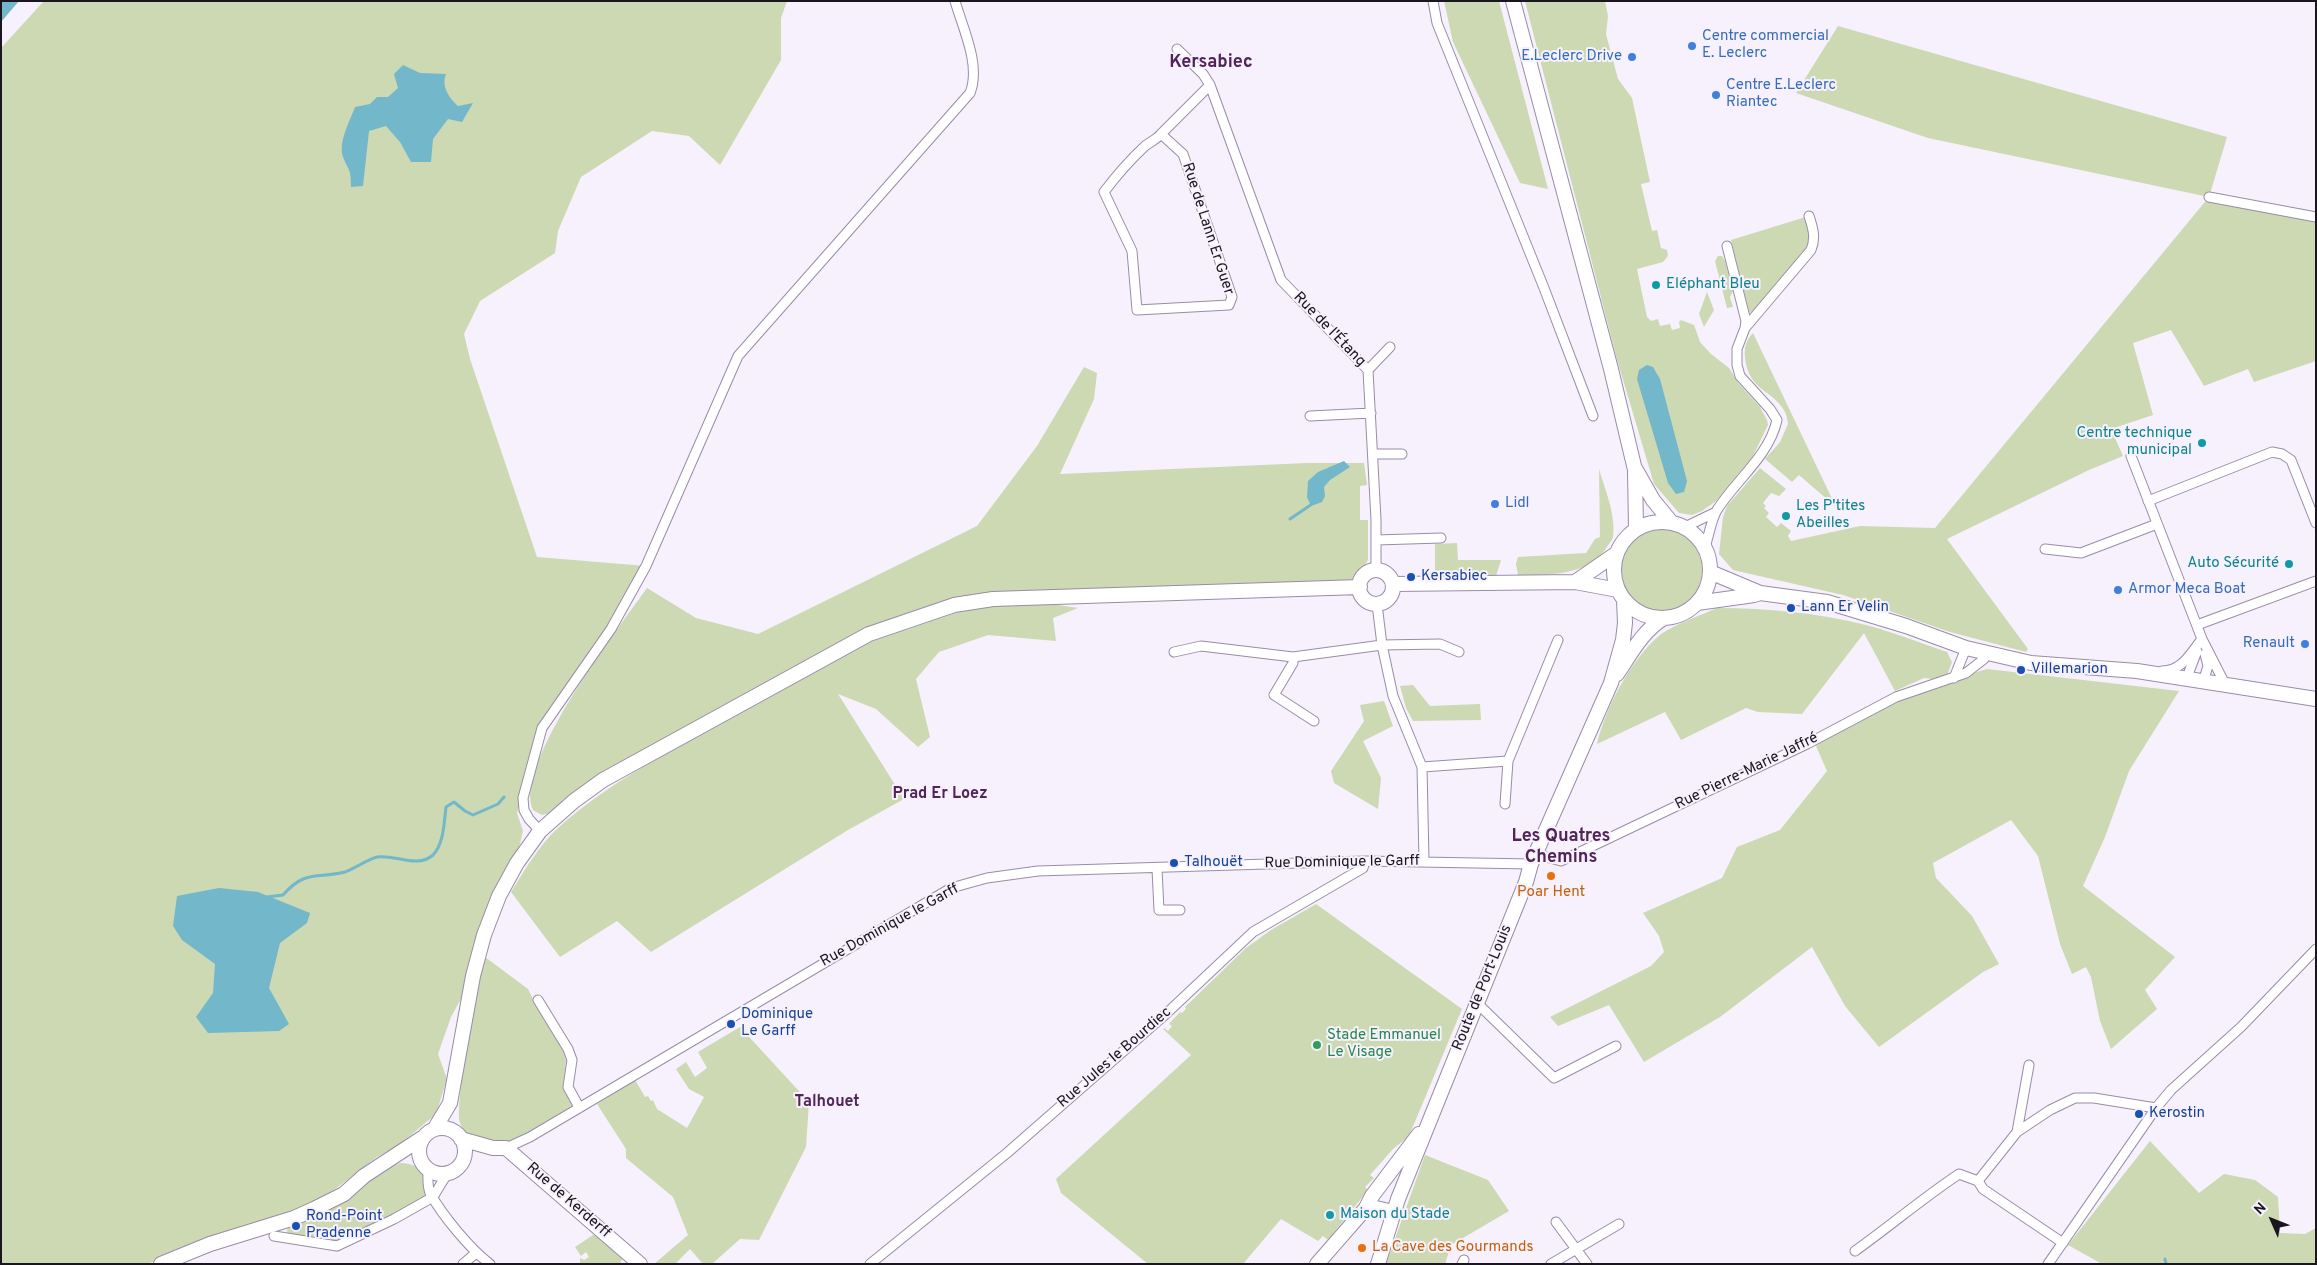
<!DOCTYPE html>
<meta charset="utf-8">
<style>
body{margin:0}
#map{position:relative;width:2317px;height:1265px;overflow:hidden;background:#f6f1fd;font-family:Overpass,sans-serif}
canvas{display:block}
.frame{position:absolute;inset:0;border:2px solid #1a151f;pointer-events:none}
.north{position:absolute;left:2247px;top:1195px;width:50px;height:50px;-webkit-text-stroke:4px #f6f1fd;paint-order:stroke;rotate:314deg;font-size:14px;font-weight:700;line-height:20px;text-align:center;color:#1a151f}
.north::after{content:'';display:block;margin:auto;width:18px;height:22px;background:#1a151f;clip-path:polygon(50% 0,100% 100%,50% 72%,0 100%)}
</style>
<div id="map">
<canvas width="2317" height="1265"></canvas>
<div class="frame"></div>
<div class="north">N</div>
</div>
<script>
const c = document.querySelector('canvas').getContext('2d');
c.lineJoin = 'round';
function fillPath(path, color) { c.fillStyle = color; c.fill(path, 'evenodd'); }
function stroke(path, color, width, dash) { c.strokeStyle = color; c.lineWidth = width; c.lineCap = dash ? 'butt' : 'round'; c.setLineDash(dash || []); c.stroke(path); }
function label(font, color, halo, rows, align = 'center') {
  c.font = font + ' Overpass,sans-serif'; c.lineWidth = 4; c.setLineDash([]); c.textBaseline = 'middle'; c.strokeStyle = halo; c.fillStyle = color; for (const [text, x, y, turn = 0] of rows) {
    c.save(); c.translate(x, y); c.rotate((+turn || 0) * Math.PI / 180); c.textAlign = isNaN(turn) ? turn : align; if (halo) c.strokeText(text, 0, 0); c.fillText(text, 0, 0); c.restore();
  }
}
fillPath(new Path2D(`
 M 44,1 L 787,1 L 781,18 L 781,60 L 720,165 L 689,136 L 652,131 L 581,177 L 558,231 L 555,253 L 480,301 L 464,334 L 470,359 L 537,557 L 646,566 L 542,728 L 517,813 L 523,831 L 518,852 L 494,890 L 473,950 L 462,997 L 451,1017 L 438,1054 L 447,1079 L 436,1114 L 399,1145 L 377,1157 L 334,1190 L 313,1203 L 147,1264 L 1,1264 L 1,48 Z
 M 1444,1 L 1499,1 L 1548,189 L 1520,183 L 1453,42 Z
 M 1525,1 L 1605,1 L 1608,16 L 1606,34 L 1618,79 L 1632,98 L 1650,182 L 1641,184 L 1652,231 L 1657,230 L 1661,248 L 1667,250 L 1668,256 L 1663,262 L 1637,269 L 1647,317 L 1651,321 L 1658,319 L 1660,326 L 1670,324 L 1672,330 L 1680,328 L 1679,322 L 1681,320 L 1694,325 L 1700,342 L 1711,354 L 1729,368 L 1739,384 L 1760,407 L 1767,420 L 1768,425 L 1753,456 L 1716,501 L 1702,511 L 1692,515 L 1679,513 L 1654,484 L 1616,356 Z
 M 1838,26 L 2227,137 L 2209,197 L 1928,138 L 1796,93 Z
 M 2209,197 L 2316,217 L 2316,361 L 2254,382 L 2248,369 L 2204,386 L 2171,330 L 2133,343 L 2153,415 L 2111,429 L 2123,456 L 2089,470 L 1947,539 L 2028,649 L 2026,652 L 1950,632 L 1843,595 L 1733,570 L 1719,554 L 1723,517 L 1727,506 L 1760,468 L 1786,489 L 1779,496 L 1771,493 L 1763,503 L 1766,506 L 1764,508 L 1769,513 L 1766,517 L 1777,527 L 1781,523 L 1791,531 L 1788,536 L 1791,541 L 1860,526 L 1935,528 Z
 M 1809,216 L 1810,241 L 1806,250 L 1751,313 L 1749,311 L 1731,240 Z
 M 1718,256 L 1722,256 L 1725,261 L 1733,291 L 1730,297 L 1733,307 L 1727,308 L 1715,261 Z
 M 1707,292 L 1714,310 L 1704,327 L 1699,314 Z
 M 1753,333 L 1836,507 L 1799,475 L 1792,482 L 1765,459 L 1780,442 L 1788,424 C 1787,420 1787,416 1785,412 C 1773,389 1749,392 1745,358 C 1744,348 1746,340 1753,333 Z
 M 1084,367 L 1097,373 L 1094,399 L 1060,474 L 1307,463 L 1364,463 L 1367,485 L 1360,486 L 1360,520 L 1368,520 L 1368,560 L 1355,581 L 948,601 L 867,627 L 577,790 L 551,813 L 542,815 L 533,810 C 512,766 619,627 647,588 L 696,618 L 758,634 L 977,526 L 1037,446 Z
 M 1599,469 C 1605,490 1616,514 1613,537 C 1612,541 1607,546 1605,550 C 1586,576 1547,575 1518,575 L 1516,564 L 1518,557 L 1586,553 L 1595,539 L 1600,537 Z
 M1620 570a41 41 0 1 1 82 0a41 41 0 1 1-82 0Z
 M 1457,543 L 1458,560 L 1501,560 L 1496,576 L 1435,577 L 1435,544 Z
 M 1045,603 L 1078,608 L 1053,618 L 1056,641 L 988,635 L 939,652 L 916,679 L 930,737 L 918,747 L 876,709 L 838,694 L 904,799 L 848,830 L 651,952 L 617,921 L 560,957 L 511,892 C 525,870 539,845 558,828 C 610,781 675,749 737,715 C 804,677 872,632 948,614 C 979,606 1013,605 1045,603 Z
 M 1717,608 C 1768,608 1817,613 1866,625 C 1893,632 1920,643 1947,652 L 1952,662 L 1948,673 L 1940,680 L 1924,678 L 1895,691 L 1864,633 L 1802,714 L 1758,712 L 1746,708 L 1681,740 L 1665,712 L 1597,744 C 1605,709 1631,659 1659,636 C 1670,626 1702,615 1717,608 Z
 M 1987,669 L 2179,691 L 2129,771 L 2105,837 L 2083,886 L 2175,957 L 2145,990 L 2157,1009 L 2111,1049 L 2100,1021 L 2091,977 L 2086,967 L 2072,974 L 2060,944 L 2038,856 L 2011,820 L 1933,863 L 1936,878 L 1972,916 L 1999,964 L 1983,972 L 1879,1047 L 1845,1006 L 1812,947 L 1720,1017 L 1644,1062 L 1609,1005 L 1558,1026 L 1550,1017 L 1651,966 L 1664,952 L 1659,936 L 1643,913 L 1722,878 L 1737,847 L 1780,830 L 1827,771 L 1816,746 L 1844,724 L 1896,697 Z
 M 1413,685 L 1430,706 L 1480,704 L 1481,720 L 1413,721 L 1406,708 L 1400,686 Z
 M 1384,701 L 1393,726 L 1363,741 L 1381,778 L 1378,809 L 1334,783 L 1331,771 L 1364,721 L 1360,705 Z
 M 1316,904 L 1462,1009 L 1409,1136 L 1393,1149 L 1370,1175 L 1374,1178 L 1365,1187 L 1368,1190 L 1328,1240 L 1323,1236 L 1318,1241 L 1281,1219 L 1243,1264 L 1148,1264 L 1061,1193 L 1056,1179 L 1191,1055 L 1163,1029 L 1164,1028 L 1168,1031 L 1172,1026 L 1169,1024 L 1180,1012 L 1182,1013 L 1186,1009 L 1185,1007 L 1246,948 L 1271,930 Z
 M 485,957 L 528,989 L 539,1011 L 561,1044 L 566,1061 L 563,1087 L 573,1105 C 556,1115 520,1140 502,1143 C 486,1145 466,1139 460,1123 C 454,1108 477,978 485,957 Z
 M 740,1027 L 809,1102 L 806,1147 L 759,1240 L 740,1239 L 712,1264 L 703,1264 L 690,1249 L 675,1264 L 654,1264 L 688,1235 L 673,1197 L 626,1158 L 626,1149 L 597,1104 L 635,1080 L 645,1097 L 648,1096 L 651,1101 L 653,1100 L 657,1109 L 687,1128 L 704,1097 L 689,1089 L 676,1069 L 686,1062 L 695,1077 L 707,1068 L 698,1052 Z
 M 2150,1141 L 2199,1193 L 2224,1174 L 2255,1180 L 2278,1197 L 2280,1233 L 2305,1234 L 2316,1228 L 2316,1264 L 2102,1264 L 2068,1245 Z
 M 1425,1155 L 1488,1180 L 1509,1211 L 1451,1245 L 1445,1264 L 1386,1264 Z
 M 400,1163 C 427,1164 424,1178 425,1200 L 330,1245 L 332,1231 L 315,1229 L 313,1242 L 288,1238 L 287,1229 L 291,1226 L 295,1229 L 301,1228 L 299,1223 L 338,1204 L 376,1175 Z
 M 596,1233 L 623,1257 L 620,1264 L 580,1264 L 580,1258 L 584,1260 L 589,1257 L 586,1252 L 581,1256 L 575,1247 Z`), '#ccd9b2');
fillPath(new Path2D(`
 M 1,1 L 19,1 L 1,22 Z
 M 403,65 L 420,73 L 446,74 C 441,86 449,98 458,106 L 473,103 L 462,122 L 448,119 L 433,139 L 431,162 L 411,162 L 400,142 L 386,126 L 369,131 L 363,186 L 351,187 C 351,168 349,172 343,157 C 338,142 350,121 355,107 L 370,104 L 377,97 L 388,97 L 398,88 L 394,74 Z
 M 1647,365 L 1653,367 L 1660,379 L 1687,481 L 1684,492 L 1676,494 L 1668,483 L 1637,379 L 1639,370 Z
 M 1344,461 L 1350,467 L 1330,480 L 1324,487 L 1325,496 L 1322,502 L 1314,505 L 1310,504 L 1307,497 L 1308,481 L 1318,472 Z
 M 219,888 L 258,892 L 310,913 L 307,923 L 280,943 L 269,988 L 289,1024 L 279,1031 L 208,1033 L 196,1017 L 213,993 L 215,964 L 182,940 L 173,926 L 177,896 Z`), '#72b7ca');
stroke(new Path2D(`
 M 1290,519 L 1315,502
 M 267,897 L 283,895 C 306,869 317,879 345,872 C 356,868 366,860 377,857 C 395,854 417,869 433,855 C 444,844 444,822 446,807 L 454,802 L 465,811 L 473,815 L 498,804 L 504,797
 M 2165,1259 L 2166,1264`), '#72b7ca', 3);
const street = new Path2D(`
 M 1433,1 L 1437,23 L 1544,288 L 1593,416
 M 1177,49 L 1203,74 L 1210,85 L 1281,280 L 1368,370 L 1376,520 L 1376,570
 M 1161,134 L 1183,154 L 1232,297 L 1229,305 L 1137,310 L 1132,251 L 1104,192 C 1116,176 1130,160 1145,146 C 1150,142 1157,139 1161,134 L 1210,85
 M 2209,197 L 2316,217
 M 1727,246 L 1746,321 L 1745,328
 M 1368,370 L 1390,347
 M 1310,416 L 1371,413
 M 1373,454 L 1402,454
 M 2131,456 L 2202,639 L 2226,686
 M 2148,501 L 2272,452 L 2282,454 L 2291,460 L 2316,523
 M 1685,527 L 1716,512
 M 1376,540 L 1441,538
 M 1705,547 C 1709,536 1711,520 1717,510 C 1736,480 1769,456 1777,420 L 1770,409 L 1740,376 L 1737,365 L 1737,349 L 1745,328 L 1811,250 C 1816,238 1813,228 1809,216
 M 2045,549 L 2081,553 L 2157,524
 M 1377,604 L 1382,645 L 1393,696 L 1422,767 L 1424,861
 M 2197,625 L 2316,581
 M 1174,652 L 1201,646 L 1293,657 L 1382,645 L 1440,644 L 1459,652
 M 1293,657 L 1293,663 L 1274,695 L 1314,721
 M 2162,671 C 2182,671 2190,654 2202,639
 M 1954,678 L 1966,648
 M 2191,679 L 2189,672 L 2197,651
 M 2203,682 L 2208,666 L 2205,654
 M 1422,767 L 1508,761 L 1558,640
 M 1505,804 L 1508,761
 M 540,831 L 529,819 L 524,810 L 523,798 L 542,728 L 611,629 L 646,566 L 738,356 L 970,93 C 981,65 963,29 955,1
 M 1539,855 L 1561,861 L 1807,744 L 1896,697 L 1966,673 L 1984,659 L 1987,653
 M 1157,869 L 1159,910 L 1180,910
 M 538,1000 L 568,1049 L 572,1060 L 568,1087 L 579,1107
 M 1477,1003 L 1554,1078 L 1616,1046
 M 2017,1132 L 2029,1065
 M 506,1148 L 530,1137 L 951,888 L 987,878 L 1038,871 L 1365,861 L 1531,864
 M 428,1170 C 428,1178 427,1185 430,1193 C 442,1215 470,1249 490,1264
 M 1978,1181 L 1983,1189 L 2063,1243
 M 433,1197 L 447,1174
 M 1556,1222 L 1587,1264
 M 274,1236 L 337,1246 L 394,1219 L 433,1197
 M 1855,1251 C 1890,1226 1923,1198 1959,1174 L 1978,1181 L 2017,1132 L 2050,1110 L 2075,1098 L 2094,1098 L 2156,1108
 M 463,1264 L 476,1253
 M 870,1264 L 1007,1153 L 1168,1012 L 1253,932 L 1363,868 L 1365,861
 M 1462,1264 L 1464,1260
 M 1551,1264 L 1619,1224
 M 2048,1264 L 2156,1108 L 2171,1090 L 2241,1027 L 2316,949`);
const secondary = new Path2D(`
 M 1513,1 L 1611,369 L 1635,470 L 1636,529
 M 1636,470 L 1653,500 L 1671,522
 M1614 570a48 48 0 1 1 96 0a48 48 0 1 1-96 0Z
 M1359 587a17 17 0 1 1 34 0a17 17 0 1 1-34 0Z
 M 1710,572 L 1760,593
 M 1575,582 L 1617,553
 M 1393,584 L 1575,582 L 1618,590
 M 1697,603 L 1754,595 L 1760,593 L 1827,602 L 1906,626 L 1966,648 L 2031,663 L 2137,671 L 2316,699
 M 1617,674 C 1630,655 1643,630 1664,618
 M 435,1128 L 450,1103 L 473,976 L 484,935 L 499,896 L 517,863 L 540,831 L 574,801 L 603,780 L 869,634 L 954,605 L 993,599 L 1360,587
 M419 1151a23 23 0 1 1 46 0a23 23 0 1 1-46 0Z
 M 461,1139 L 493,1148 L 506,1148 L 640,1264
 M 1366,1208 L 1376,1208 L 1393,1212
 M 161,1264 L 210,1244 L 294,1218 L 314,1209 L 344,1194 L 364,1176 L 422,1138
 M 1317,1264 L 1366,1208 L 1372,1196 L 1419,1134
 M 1378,1264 L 1398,1199 L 1526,882 L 1531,864 L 1611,683 L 1623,640 L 1625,623 L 1624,600`);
stroke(street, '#998ca8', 11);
stroke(secondary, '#998ca8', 16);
stroke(street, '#fff', 9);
stroke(secondary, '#fff', 14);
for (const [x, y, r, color] of [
 [1692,46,5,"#3f7fe0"],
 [1632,57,5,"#3f7fe0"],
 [1716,95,5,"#3f7fe0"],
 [1656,285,5,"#0f9aa8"],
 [2202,443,5,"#0f9aa8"],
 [1495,504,5,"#3f7fe0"],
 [1786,516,5,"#0f9aa8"],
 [2289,564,5,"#0f9aa8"],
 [1411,577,5,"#1a4fb4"],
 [2118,590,5,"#3f7fe0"],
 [1791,608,5,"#1a4fb4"],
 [2305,644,5,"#3f7fe0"],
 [2021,670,5,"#1a4fb4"],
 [1174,863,5,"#1a4fb4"],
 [1551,876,5,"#e8710a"],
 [731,1024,5,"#1a4fb4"],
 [1317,1045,5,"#2e9e5b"],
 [2139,1114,5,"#1a4fb4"],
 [1330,1215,5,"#0f9aa8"],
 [296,1226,5,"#1a4fb4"],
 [1362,1248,5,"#e8710a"]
]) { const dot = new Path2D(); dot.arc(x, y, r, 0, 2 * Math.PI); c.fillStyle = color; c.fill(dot); stroke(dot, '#f6f1fd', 2); }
label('15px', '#366cbe', '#f6f1fd', [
 ["Centre commercial",1702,37],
 ["E. Leclerc",1702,54],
 ["E.Leclerc Drive",1622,57,"right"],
 ["Centre E.Leclerc",1726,86],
 ["Riantec",1726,103],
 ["Lidl",1505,504],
 ["Armor Meca Boat",2128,590],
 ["Renault",2295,644,"right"]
], 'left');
label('15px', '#1a151f', '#f6f1fd', [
 ["Rue de Lann Er Guer",1207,229,72],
 ["Rue de l'Étang",1329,330,46],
 ["Rue Pierre-Marie Jaffré",1747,772,-26],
 ["Rue Dominique le Garff",1342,863,-1],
 ["Rue Dominique le Garff",890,926,-29],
 ["Route de Port-Louis",1483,988,-68],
 ["Rue Jules le Bourdiec",1115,1058,-41],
 ["Rue de Kerderff",568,1201,41]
]);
label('15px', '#0d838f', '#f6f1fd', [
 ["Eléphant Bleu",1666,285],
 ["Centre technique",2192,434,"right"],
 ["municipal",2192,451,"right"],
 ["Les P'tites",1796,507],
 ["Abeilles",1796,524],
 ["Auto Sécurité",2279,564,"right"],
 ["Maison du Stade",1340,1215]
], 'left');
label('15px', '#164399', '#f6f1fd', [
 ["Kersabiec",1421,577],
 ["Lann Er Velin",1801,608],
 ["Villemarion",2031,670],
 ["Talhouët",1184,863],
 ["Dominique",741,1015],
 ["Le Garff",741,1032],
 ["Kerostin",2149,1114],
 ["Rond-Point",306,1217],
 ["Pradenne",306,1234]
], 'left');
label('15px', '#c56008', '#f6f1fd', [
 ["Poar Hent",1551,893],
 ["La Cave des Gourmands",1372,1248,"left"]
]);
label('15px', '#27864d', '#f6f1fd', [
 ["Stade Emmanuel",1327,1036],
 ["Le Visage",1327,1053]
], 'left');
label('bold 16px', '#522559', '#f6f1fd', [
 ["Prad Er Loez",940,795],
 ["Talhouet",827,1103]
]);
label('bold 18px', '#522559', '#f6f1fd', [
 ["Kersabiec",1211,63],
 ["Les Quatres",1561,837],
 ["Chemins",1561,858]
]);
</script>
